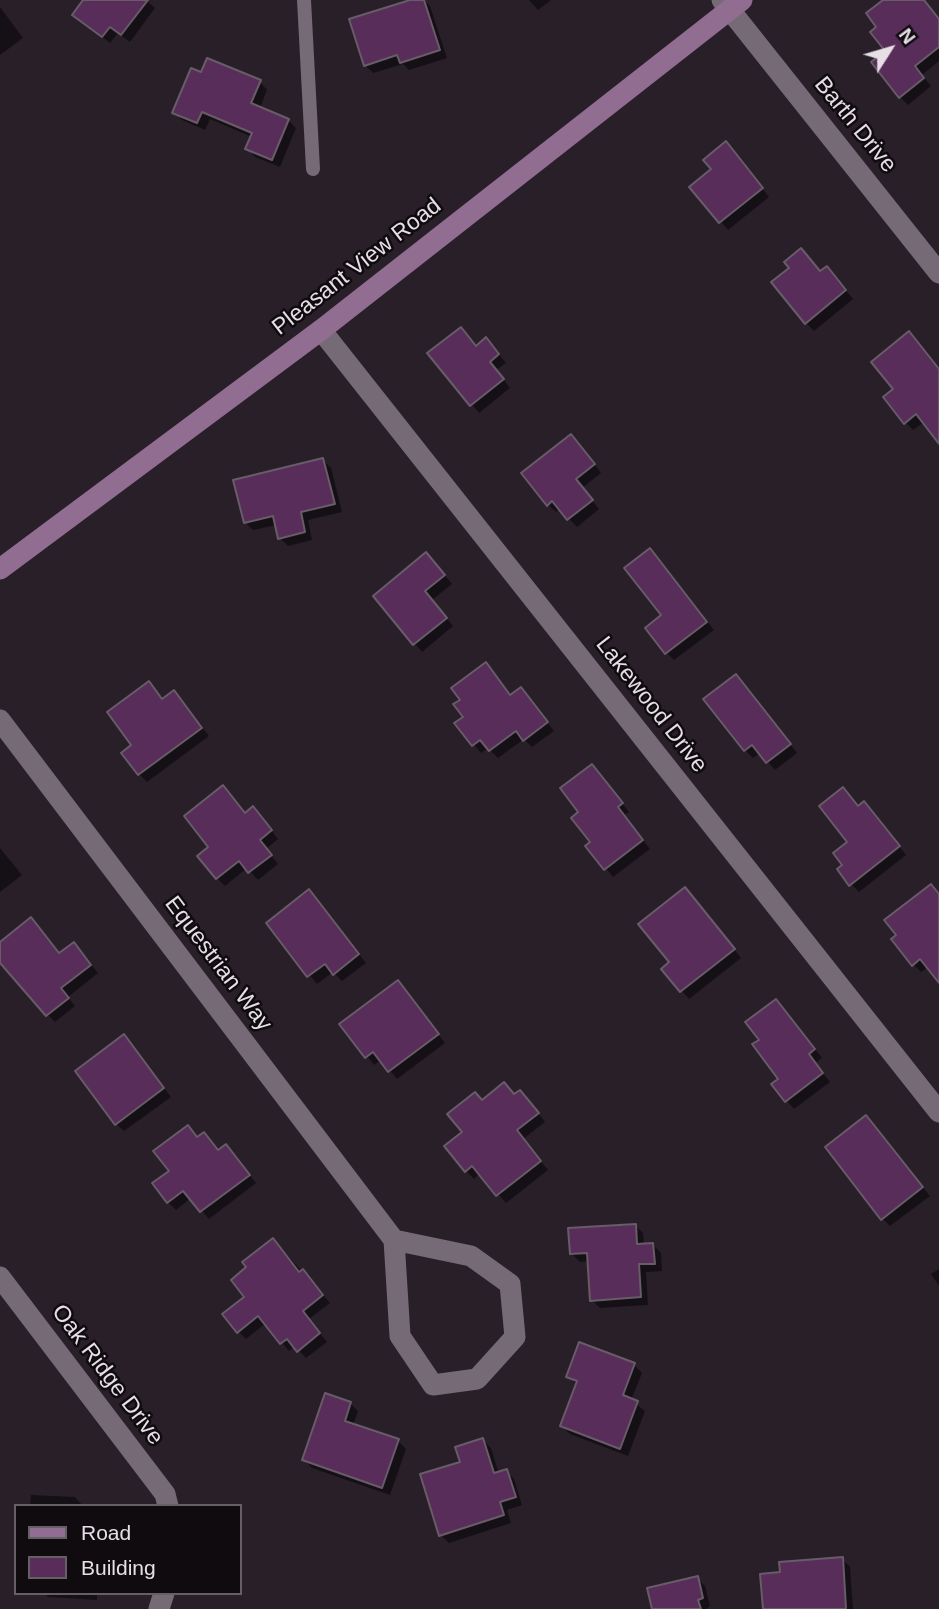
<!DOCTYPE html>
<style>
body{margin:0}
#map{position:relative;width:939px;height:1609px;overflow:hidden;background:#291f29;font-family:Arial,sans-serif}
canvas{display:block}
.legend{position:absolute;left:14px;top:1504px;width:228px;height:91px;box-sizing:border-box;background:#0f0b0f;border:2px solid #656065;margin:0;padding:9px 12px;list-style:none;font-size:21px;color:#e6dfe6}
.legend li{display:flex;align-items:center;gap:14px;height:35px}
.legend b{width:35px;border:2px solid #656065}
.north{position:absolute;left:855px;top:14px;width:70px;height:70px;-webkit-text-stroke:5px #0f0b0f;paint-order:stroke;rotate:53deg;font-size:19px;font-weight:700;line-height:28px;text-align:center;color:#e6dfe6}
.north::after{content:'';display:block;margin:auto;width:24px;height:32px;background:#e6dfe6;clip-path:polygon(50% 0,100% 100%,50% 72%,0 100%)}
</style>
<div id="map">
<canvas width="939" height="1609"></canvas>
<ul class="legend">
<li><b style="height:9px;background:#906d91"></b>Road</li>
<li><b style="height:19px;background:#582d5a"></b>Building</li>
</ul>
<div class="north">N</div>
</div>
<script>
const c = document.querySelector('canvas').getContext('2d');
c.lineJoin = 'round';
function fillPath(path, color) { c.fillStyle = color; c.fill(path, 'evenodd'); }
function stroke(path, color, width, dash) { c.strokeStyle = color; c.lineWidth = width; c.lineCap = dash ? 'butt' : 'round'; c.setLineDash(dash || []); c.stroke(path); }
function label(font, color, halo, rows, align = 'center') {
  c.font = font + ' Arial,sans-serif'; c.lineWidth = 5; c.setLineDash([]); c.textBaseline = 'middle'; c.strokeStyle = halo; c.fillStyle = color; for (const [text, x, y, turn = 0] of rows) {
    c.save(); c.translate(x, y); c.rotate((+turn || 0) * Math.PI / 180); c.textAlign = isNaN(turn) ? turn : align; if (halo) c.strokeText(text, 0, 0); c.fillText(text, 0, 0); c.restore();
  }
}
fillPath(new Path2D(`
 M 85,0 L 146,0 L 155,8 L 130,42 L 118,33 L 110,43 L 83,22 Z
 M 416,0 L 424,0 L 430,6 L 447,58 L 409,70 L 403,64 L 373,73 L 365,65 Z
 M 529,0 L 551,0 L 538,10 Z
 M 886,0 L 909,0 L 939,20 L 939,61 L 922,75 L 931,86 L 908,105 L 900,97 L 879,27 Z
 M 0,7 L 23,38 L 0,55 Z
 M 201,74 L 260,82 L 267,90 L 260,108 L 288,120 L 296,128 L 280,167 L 255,157 L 248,149 L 252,137 L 210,119 L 205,130 L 182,120 L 174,112 Z
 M 733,151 L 769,197 L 728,230 L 692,187 Z
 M 821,273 L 834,276 L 853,299 L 814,331 L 806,323 Z
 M 477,347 L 494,348 L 506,363 L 496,370 L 510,388 L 479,413 L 430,353 Z
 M 939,369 L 939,439 L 923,423 L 913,430 L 905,422 Z
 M 579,444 L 601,473 L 582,488 L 599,509 L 577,527 L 560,509 L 556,512 L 548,505 Z
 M 323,460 L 331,468 L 342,512 L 308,520 L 312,540 L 288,546 L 280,538 L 277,525 L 253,530 L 245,522 Z
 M 650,551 L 714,630 L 674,660 L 666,652 L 663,616 Z
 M 434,562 L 452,584 L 432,600 L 453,626 L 422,652 L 375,596 Z
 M 494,673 L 511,696 L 521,689 L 554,731 L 532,747 L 524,739 L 498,758 L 488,748 L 481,753 L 457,724 L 465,717 Z
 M 149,683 L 163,700 L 174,692 L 209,736 L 147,782 L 139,774 Z
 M 743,684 L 797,753 L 775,770 L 760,753 L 753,758 L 745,750 Z
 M 592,766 L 629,812 L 624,815 L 650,849 L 613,877 L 588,846 L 592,842 L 581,812 Z
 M 223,787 L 246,814 L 261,817 L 278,839 L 266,849 L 278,864 L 258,880 L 247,868 L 225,886 L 217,878 L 211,847 Z
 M 859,807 L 872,811 L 906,855 L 859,892 L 851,884 L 845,865 Z
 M 0,848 L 22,875 L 0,892 Z
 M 939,895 L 939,981 L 928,967 L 921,972 L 913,964 Z
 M 693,897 L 741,958 L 689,999 L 663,969 L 671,962 Z
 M 317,900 L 366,963 L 342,981 L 333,972 L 317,984 L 268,923 Z
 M 39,928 L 60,954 L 81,952 L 98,973 L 68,997 L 75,1006 L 55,1022 L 24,991 L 0,960 L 0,944 Z
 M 398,982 L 445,1043 L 397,1079 L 381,1060 L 374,1065 L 342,1024 Z
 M 784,1009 L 822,1058 L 815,1063 L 830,1082 L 794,1109 L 774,1085 L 781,1079 L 761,1040 Z
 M 131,1045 L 171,1097 L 124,1131 L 116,1124 Z
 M 515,1096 L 528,1100 L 545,1122 L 523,1139 L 548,1170 L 506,1203 L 480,1173 L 474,1179 L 466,1171 L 464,1132 L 483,1102 Z
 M 874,1125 L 930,1196 L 890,1226 L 882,1218 Z
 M 198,1139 L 219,1152 L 226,1146 L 256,1183 L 209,1219 L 191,1198 L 176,1210 L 168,1202 L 171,1172 Z
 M 635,1225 L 643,1233 L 644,1246 L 653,1245 L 661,1253 L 662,1271 L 646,1272 L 648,1305 L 600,1308 L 592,1300 L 589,1261 L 580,1262 L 572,1254 Z
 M 281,1248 L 330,1303 L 309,1319 L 327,1342 L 306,1358 L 295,1346 L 289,1351 L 266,1323 L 246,1339 L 238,1331 L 247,1297 Z
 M 939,1269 L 939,1286 L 931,1274 Z
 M 634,1365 L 642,1373 L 631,1400 L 645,1411 L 628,1456 L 570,1434 L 562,1426 L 576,1384 L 568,1376 Z
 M 350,1403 L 358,1411 L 353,1426 L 398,1441 L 406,1449 L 390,1495 L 312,1468 L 304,1460 Z
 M 483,1440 L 491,1448 L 499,1474 L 506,1471 L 514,1479 L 522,1505 L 507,1510 L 511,1523 L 449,1543 L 441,1535 L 462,1463 Z
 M 31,1495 L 75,1497 L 83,1506 L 30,1506 Z
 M 842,1559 L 850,1567 L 853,1609 L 765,1609 L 782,1574 Z
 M 697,1578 L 705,1586 L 710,1606 L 706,1609 L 654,1609 Z
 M 44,1593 L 97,1593 L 97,1600 L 48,1597 Z`), '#0007');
const building = new Path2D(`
 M 83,0 L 148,0 L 121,35 L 110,27 L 102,37 L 72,15 Z
 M 410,0 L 424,0 L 440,50 L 400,63 L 397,55 L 364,66 L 349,19 Z
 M 883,0 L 924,0 L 939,19 L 939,47 L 915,66 L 924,78 L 899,98 L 871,62 L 885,51 L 870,32 L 876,27 L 866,13 Z
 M 207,58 L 261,80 L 251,103 L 289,119 L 272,160 L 245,149 L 252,133 L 202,112 L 197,123 L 172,113 L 191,68 L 201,72 Z
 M 726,141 L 763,188 L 719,223 L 689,187 L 711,169 L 703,160 Z
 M 801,248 L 820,271 L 827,266 L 846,290 L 805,324 L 771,282 L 789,268 L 784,262 Z
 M 461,327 L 476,346 L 486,337 L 499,354 L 490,362 L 504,379 L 470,406 L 427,353 Z
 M 909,331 L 939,369 L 939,444 L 916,414 L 904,424 L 883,397 L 893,389 L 871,362 Z
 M 571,434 L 595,464 L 576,479 L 593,500 L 567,520 L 552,501 L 547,506 L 521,473 Z
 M 323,458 L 335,504 L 301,512 L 305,532 L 278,539 L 273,516 L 244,523 L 233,480 Z
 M 650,548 L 707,622 L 665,654 L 645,628 L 661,615 L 624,568 Z
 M 426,552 L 445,575 L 425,591 L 447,618 L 413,645 L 373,596 Z
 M 486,662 L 510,695 L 521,687 L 548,722 L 523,741 L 516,731 L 489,751 L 480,740 L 472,746 L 454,723 L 463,717 L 453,704 L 460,700 L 451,688 Z
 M 736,674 L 791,744 L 766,763 L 752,745 L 744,751 L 703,699 Z
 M 149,681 L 162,699 L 174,690 L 202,728 L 138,775 L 121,753 L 131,745 L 107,712 Z
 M 592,764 L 623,803 L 618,807 L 643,840 L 604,870 L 585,846 L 590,842 L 571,818 L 578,812 L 560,788 Z
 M 223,785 L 245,813 L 253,806 L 272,830 L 260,840 L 272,855 L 248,873 L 239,861 L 216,879 L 197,856 L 208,847 L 184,816 Z
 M 843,787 L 858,806 L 864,801 L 900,846 L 849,886 L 837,869 L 842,865 L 833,853 L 847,842 L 819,806 Z
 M 931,884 L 939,894 L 939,983 L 920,959 L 912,966 L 891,939 L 896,935 L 884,920 Z
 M 685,887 L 735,949 L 680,992 L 661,969 L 669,962 L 638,924 Z
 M 309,889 L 359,954 L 333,975 L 325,964 L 307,977 L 266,923 Z
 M 31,917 L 59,953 L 74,942 L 91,965 L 61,988 L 69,998 L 46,1016 L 0,963 L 0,942 Z
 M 398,980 L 439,1034 L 388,1072 L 373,1052 L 365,1058 L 339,1024 Z
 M 776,999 L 815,1049 L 809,1054 L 823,1073 L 785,1102 L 771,1084 L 778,1079 L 752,1044 L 759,1040 L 745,1022 Z
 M 124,1034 L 164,1088 L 115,1125 L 75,1071 Z
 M 504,1082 L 514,1094 L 520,1090 L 539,1113 L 517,1130 L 541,1161 L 496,1196 L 472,1166 L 465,1172 L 444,1146 L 462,1132 L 447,1114 L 475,1092 L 482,1100 Z
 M 866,1115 L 923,1187 L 881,1220 L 825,1147 Z
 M 188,1125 L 197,1137 L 204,1132 L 218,1150 L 226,1144 L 250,1175 L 200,1212 L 183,1191 L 167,1203 L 152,1183 L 169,1171 L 153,1151 Z
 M 636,1224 L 637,1244 L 653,1243 L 655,1264 L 639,1264 L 641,1297 L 590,1301 L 587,1253 L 570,1254 L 568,1228 Z
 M 273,1238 L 299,1272 L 303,1269 L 323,1295 L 303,1311 L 320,1333 L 297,1352 L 287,1339 L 280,1344 L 258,1316 L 237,1333 L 222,1314 L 244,1297 L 231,1280 L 246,1267 L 242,1262 Z
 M 579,1342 L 635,1363 L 623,1395 L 638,1401 L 620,1449 L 560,1426 L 577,1381 L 566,1377 Z
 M 325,1393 L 351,1402 L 345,1421 L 399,1439 L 382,1488 L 302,1460 Z
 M 483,1438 L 494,1473 L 507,1469 L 516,1497 L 500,1502 L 504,1515 L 439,1536 L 420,1474 L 460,1462 L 455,1447 Z
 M 843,1557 L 846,1609 L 763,1609 L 760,1574 L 780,1572 L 779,1562 Z
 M 698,1576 L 703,1598 L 698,1600 L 701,1609 L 652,1609 L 647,1588 Z`);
fillPath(building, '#582d5a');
stroke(building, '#675c67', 2);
stroke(new Path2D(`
 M 304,0 L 313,169`), '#756a75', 14);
stroke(new Path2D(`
 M 722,0 L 939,273
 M 321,330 L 939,1112
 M 0,720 L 394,1240 L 400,1336 L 433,1385 L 477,1379 L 515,1337 L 510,1284 L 471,1256 L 394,1240
 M 0,1277 L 165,1494 L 168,1506
 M 159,1609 L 164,1593`), '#756a75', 21);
stroke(new Path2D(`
 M 0,569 L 321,330 L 742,0`), '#906d91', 21);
label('23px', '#e6dfe6', '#0f0b0f', [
 ["Barth Drive",855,125,51],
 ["Pleasant View Road",357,267,-38],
 ["Lakewood Drive",651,705,52],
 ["Equestrian Way",218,964,53],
 ["Oak Ridge Drive",107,1375,53]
]);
</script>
